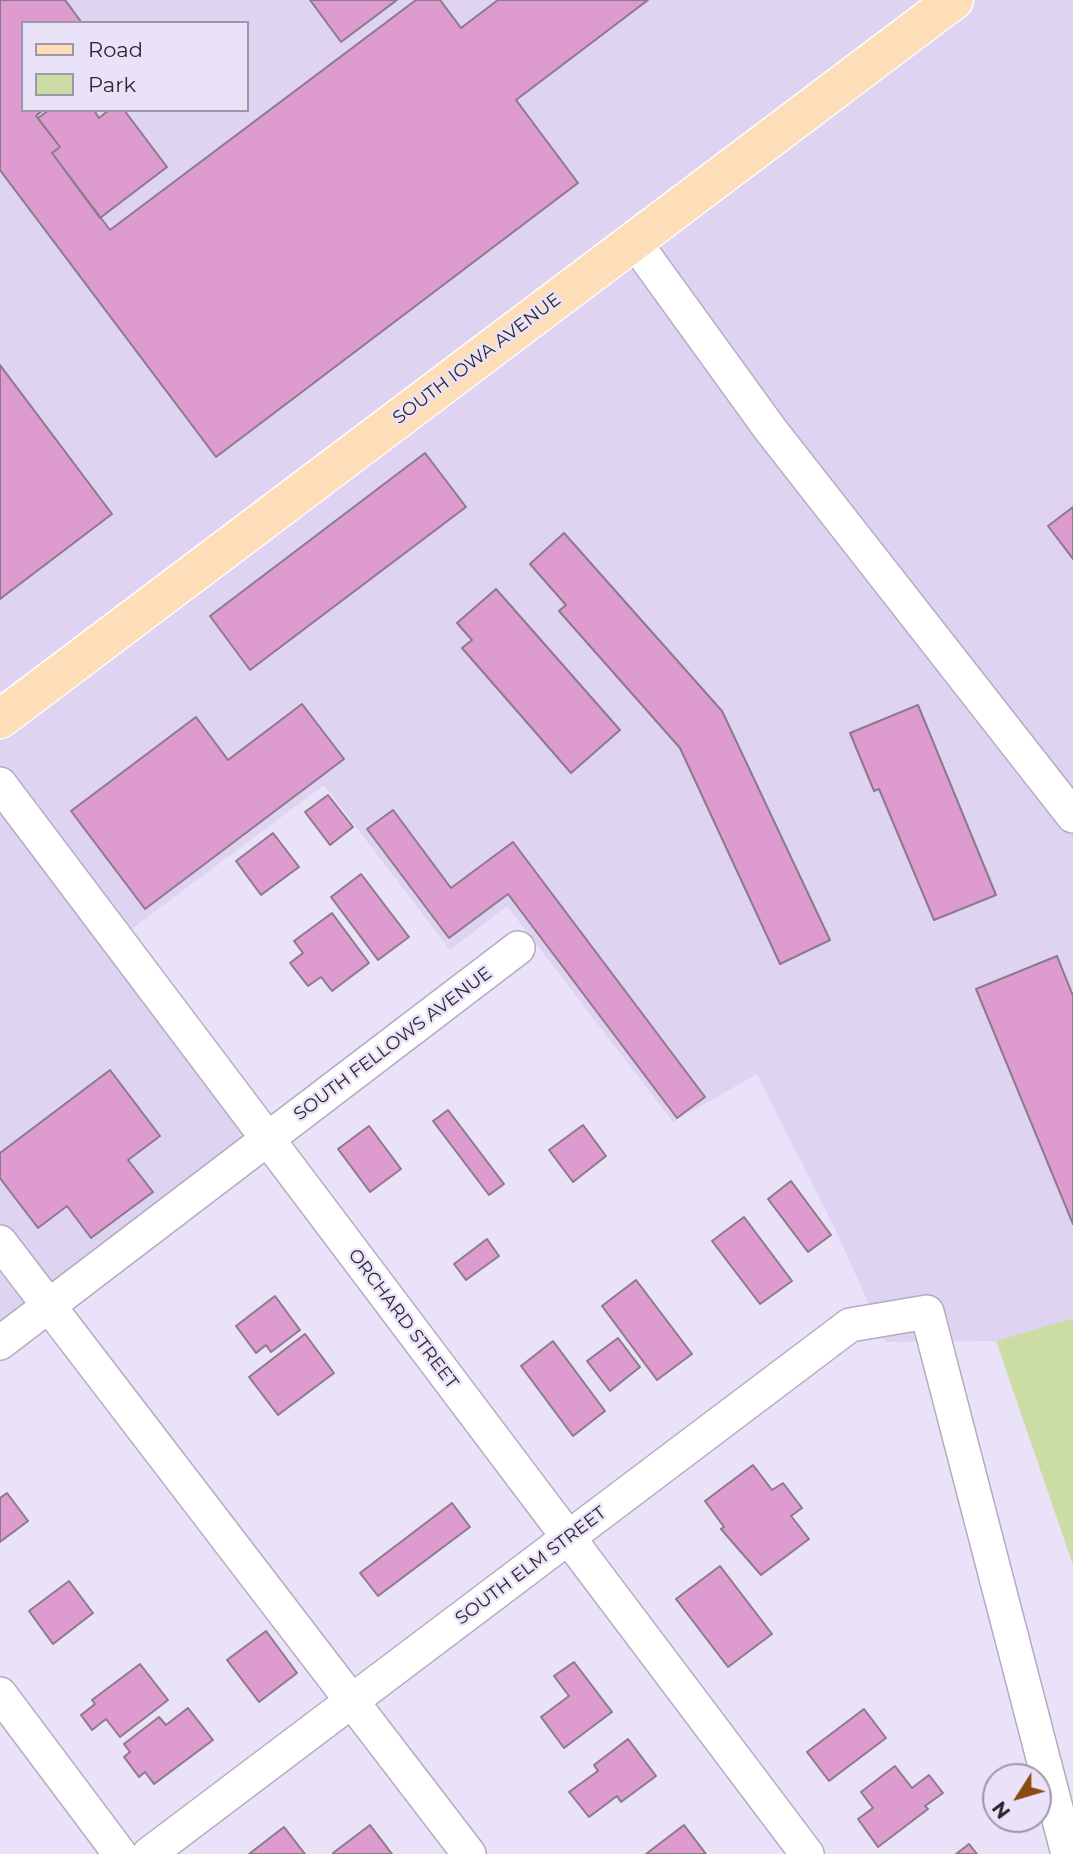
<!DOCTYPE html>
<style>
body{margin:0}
#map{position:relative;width:1073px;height:1854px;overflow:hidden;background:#eae2f8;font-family:Montserrat,sans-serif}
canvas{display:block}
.legend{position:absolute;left:21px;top:21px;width:228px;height:91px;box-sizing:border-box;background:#eae2f8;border:2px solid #9d97a8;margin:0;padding:9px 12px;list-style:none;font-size:21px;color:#2a272f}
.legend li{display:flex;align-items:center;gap:14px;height:35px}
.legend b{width:35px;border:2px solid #9d97a8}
.north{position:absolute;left:982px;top:1763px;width:70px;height:70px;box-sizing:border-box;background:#eae2f8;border:2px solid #9d97a8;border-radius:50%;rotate:233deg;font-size:19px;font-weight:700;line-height:28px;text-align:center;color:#2a272f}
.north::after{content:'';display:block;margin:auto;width:24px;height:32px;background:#8a4a12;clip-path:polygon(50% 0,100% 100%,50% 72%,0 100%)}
</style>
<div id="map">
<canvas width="1073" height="1854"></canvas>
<ul class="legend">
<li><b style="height:9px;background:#fedeb8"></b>Road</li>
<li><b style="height:19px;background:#cbdda5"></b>Park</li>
</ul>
<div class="north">N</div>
</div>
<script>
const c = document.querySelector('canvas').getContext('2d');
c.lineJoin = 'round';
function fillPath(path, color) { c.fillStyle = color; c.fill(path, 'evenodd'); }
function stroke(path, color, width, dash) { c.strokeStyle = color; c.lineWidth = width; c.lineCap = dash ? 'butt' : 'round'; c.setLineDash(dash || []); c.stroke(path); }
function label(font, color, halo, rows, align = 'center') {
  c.font = font + ' Montserrat,sans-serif'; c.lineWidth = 5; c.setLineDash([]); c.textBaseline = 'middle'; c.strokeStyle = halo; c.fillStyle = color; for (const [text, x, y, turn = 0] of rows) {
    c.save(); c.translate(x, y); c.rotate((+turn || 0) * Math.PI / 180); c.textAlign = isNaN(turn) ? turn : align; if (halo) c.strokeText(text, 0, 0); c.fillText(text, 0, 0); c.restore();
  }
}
fillPath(new Path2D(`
 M 0,0 L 1073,0 L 1073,1318 L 996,1341 L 886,1342 L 836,1231 L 757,1074 L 673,1122 L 507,906 L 450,950 L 324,785 L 117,940 L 268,1140 L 0,1343 ZM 23,23 L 247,23 L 247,110 L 23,110 Z`), '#ded3f1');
fillPath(new Path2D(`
 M 1073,1318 L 1073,1565 L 996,1341 Z`), '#cbdda5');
const building = new Path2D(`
 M 0,0 L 65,0 L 82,23 L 23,23 L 23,110 L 43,110 L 36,116 L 60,147 L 52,153 L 110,230 L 416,0 L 440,0 L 461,28 L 498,0 L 648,0 L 516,100 L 578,183 L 216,457 L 0,170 Z
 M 310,0 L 397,0 L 341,42 Z
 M 49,110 L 94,110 L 99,118 L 109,110 L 124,110 L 167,167 L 100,218 L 52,153 L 60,147 L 38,118 Z
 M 0,365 L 112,514 L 0,599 Z
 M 425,453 L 466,507 L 250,670 L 210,616 Z
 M 1073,507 L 1073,559 L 1048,526 Z
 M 564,533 L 722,711 L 830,940 L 780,964 L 680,748 L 559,611 L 566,605 L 530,564 Z
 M 496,589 L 620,730 L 571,773 L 462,648 L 472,640 L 457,623 Z
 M 302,704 L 344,759 L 145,909 L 71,811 L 196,717 L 228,760 Z
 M 918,705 L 996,895 L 934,920 L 879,789 L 874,791 L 850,733 Z
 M 328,795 L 353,827 L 330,845 L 305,812 Z
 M 393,810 L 451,888 L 513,842 L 705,1097 L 677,1118 L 508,894 L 449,938 L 367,829 Z
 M 273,833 L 299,867 L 261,895 L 236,861 Z
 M 361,874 L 409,937 L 378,960 L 331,897 Z
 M 332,913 L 369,963 L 332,991 L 321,977 L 308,986 L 290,963 L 303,953 L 294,941 Z
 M 1057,956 L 1073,996 L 1073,1224 L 976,989 Z
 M 110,1070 L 160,1136 L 128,1160 L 153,1192 L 91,1238 L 67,1206 L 38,1228 L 0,1178 L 0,1153 Z
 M 448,1110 L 504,1184 L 489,1195 L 433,1121 Z
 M 583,1125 L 606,1156 L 573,1182 L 549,1150 Z
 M 369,1126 L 401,1169 L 370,1192 L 338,1149 Z
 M 791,1181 L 831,1235 L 808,1252 L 768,1199 Z
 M 744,1217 L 792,1281 L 760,1304 L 712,1241 Z
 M 487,1239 L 499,1256 L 466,1280 L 454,1264 Z
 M 636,1280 L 692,1354 L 657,1380 L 602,1306 Z
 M 275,1296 L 300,1330 L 271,1352 L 266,1345 L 256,1353 L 236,1326 Z
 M 305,1334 L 334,1373 L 278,1415 L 249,1377 Z
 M 618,1338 L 640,1367 L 610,1391 L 587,1361 Z
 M 553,1341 L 605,1411 L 573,1436 L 521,1366 Z
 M 753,1465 L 772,1490 L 783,1483 L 802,1508 L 791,1516 L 809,1539 L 761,1575 L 721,1529 L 724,1527 L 705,1501 Z
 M 7,1493 L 28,1521 L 0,1542 L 0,1498 Z
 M 452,1503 L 470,1527 L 378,1596 L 360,1573 Z
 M 720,1566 L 772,1634 L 728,1667 L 676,1599 Z
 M 69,1581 L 93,1613 L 53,1644 L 29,1611 Z
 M 266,1631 L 297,1673 L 259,1702 L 227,1660 Z
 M 574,1662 L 612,1712 L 564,1748 L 541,1717 L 569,1696 L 554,1676 Z
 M 140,1664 L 168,1700 L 120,1737 L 106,1719 L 92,1730 L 81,1715 L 95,1704 L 92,1700 Z
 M 188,1708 L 213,1740 L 154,1784 L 145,1772 L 139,1777 L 124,1757 L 130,1752 L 124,1744 L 159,1717 L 166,1725 Z
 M 864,1709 L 886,1738 L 829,1781 L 807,1752 Z
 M 628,1739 L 656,1776 L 621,1802 L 617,1796 L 589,1817 L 569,1792 L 598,1771 L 594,1765 Z
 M 895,1766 L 912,1788 L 929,1775 L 943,1793 L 925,1806 L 928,1809 L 878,1847 L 858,1819 L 873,1808 L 861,1792 Z
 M 370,1825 L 392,1854 L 334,1854 L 333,1853 Z
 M 684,1825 L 706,1854 L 646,1854 Z
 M 284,1827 L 305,1854 L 249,1854 Z
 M 969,1844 L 977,1854 L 956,1854 Z`);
fillPath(building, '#de9bcf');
stroke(building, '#8d7a89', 2);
const minor = new Path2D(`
 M 634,241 L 770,429 L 1073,816
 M 0,784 L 807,1854
 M 0,1242 L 469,1854
 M 0,1343 L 518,948
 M 0,1694 L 120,1854
 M 149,1854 L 850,1325 L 927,1312 L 1068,1854`);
const major = new Path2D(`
 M 0,719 L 954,0`);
stroke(minor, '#b3abc1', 36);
stroke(major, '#fff', 41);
stroke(minor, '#fff', 33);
stroke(major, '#fedeb8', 38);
label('18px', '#2a272f', '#eae2f8', [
 ["SOUTH IOWA AVENUE",477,359,-37],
 ["SOUTH FELLOWS AVENUE",393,1044,-37],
 ["ORCHARD STREET",403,1319,53],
 ["SOUTH ELM STREET",531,1566,-37]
]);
</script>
